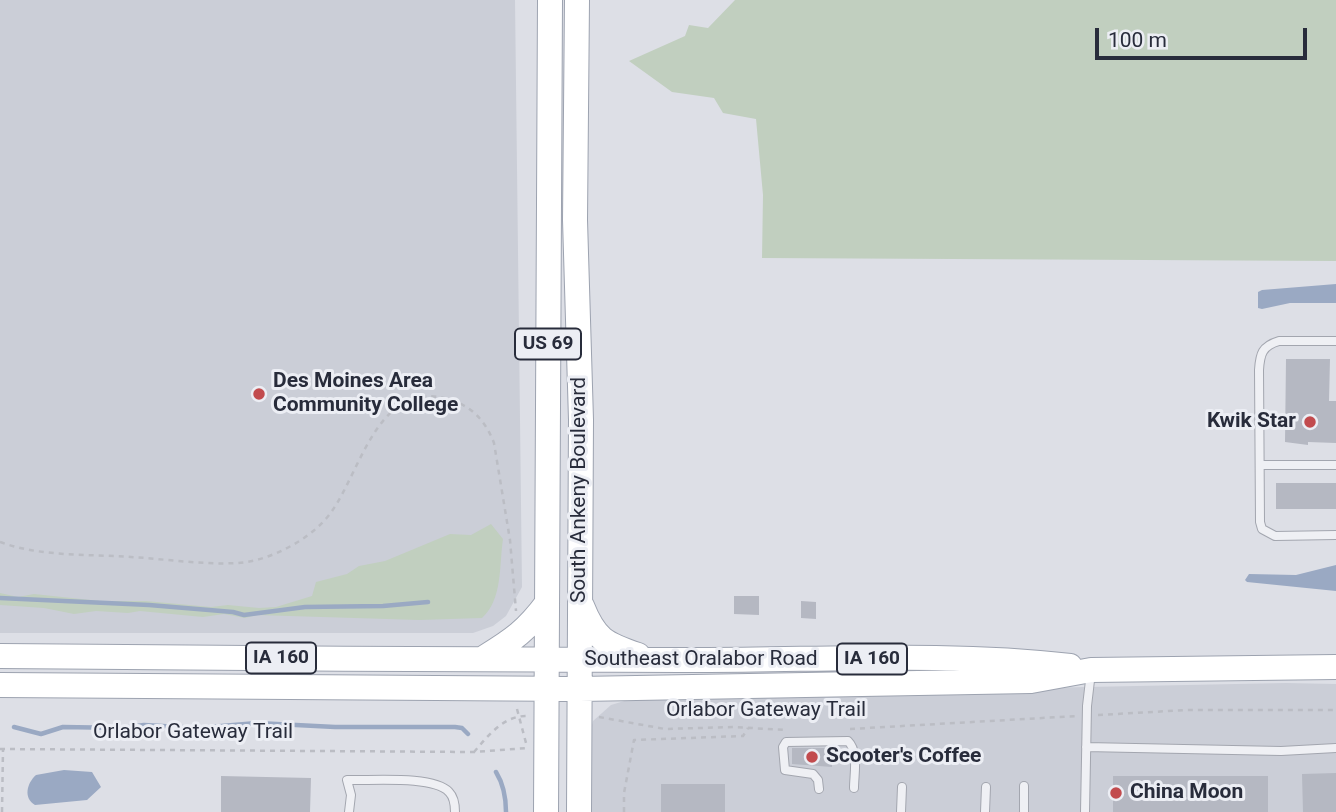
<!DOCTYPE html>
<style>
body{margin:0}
#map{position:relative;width:1336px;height:812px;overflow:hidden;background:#dddfe6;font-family:Roboto,sans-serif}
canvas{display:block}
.scale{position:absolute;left:1095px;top:28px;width:212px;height:32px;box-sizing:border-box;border:4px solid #282c3b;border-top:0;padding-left:9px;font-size:21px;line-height:24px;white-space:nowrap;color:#282c3b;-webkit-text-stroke:5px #eceef4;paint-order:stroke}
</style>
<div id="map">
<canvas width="1336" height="812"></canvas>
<div class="scale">100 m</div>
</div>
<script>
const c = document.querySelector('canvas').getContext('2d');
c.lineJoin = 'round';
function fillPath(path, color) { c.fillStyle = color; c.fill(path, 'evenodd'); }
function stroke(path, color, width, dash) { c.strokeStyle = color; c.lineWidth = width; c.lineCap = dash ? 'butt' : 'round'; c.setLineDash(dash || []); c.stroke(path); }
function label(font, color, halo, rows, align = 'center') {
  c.font = font + ' Roboto,sans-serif'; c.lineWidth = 6; c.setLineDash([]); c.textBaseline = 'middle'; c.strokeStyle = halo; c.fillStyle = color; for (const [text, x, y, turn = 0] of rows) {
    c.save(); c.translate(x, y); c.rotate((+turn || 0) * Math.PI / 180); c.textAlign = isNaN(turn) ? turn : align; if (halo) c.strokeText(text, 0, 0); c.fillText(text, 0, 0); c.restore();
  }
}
fillPath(new Path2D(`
 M 0,0 L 515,0 L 522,587 L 506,616 L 493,626 L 473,633 L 0,633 Z
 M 1286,683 L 1336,684 L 1336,812 L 585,812 L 585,749 L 593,721 L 611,705 L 641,696 Z`), '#cbced7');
fillPath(new Path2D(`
 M 735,0 L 1336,0 L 1336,261 L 762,258 L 763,195 L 756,119 L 723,113 L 714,98 L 672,92 L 629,61 L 685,36 L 689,25 L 708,28 Z
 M 491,524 L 503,539 C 499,565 503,599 482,618 L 419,620 L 257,615 L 245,618 L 224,614 L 203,617 L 140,611 L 128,613 L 96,611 L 74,614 L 44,608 L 0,605 L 0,593 L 18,597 L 34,594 L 100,601 L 146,601 L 211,607 L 228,605 L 259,608 L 276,607 L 312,596 L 316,582 L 347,574 L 359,566 L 385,561 L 450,534 L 471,535 Z`), '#c1cfbf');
fillPath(new Path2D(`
 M 1336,284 L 1336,303 L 1290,303 L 1262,309 L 1258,308 L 1258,292 L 1262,290 Z
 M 1336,565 L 1336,591 L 1247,582 L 1245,580 L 1249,574 L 1296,575 Z
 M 64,770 L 92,772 L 101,787 L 87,800 L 35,805 C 23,798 27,783 36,775 Z`), '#9aa9c3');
stroke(new Path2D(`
 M 0,598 L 149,605 L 233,612 L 244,615 L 305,607 L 383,606 L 428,602
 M 14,727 L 41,734 L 63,727 L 122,728 L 144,725 L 198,728 L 257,723 L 335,727 L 455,727 L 462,728 L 468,734
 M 496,772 C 504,785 506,797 506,812`), '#9aa9c3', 4.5);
fillPath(new Path2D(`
 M 1286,359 L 1330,359 L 1329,401 L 1336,401 L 1336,443 L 1308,442 L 1308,445 L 1285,442 Z
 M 1276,483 L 1336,483 L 1336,509 L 1276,509 Z
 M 734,596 L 759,596 L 759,615 L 734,614 Z
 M 801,601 L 816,602 L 816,619 L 801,618 Z
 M 792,748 L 832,748 L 832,767 L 792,764 Z
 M 1336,773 L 1336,812 L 1303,812 L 1302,774 Z
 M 221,776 L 311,778 L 310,812 L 221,812 Z
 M 1113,776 L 1268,776 L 1268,812 L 1113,812 Z
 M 661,784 L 725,784 L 725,812 L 661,812 Z`), '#b5b8c2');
const lane = new Path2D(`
 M 1336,341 L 1279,341 C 1262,346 1260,354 1259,370 L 1260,522 L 1262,529 L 1275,536 L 1336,535
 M 1260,465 L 1336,465
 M 1086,747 L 1281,751 L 1336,748
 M 819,789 L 818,780 L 813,774 L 785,770 L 783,747 L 786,742 L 848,741 C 859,752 854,774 854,788
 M 349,812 L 351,795 L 347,780 C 370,781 433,775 449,792 C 454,797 455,805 455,812
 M 901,812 L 902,787
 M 985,812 L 986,787
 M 1024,812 L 1024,786
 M 1085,812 L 1087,706 L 1091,672`);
const primary = new Path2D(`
 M 577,0 L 575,220 L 581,420 L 579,812
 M 582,606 C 595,639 605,644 638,655
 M 0,656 C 228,658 455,660 683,660 C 811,661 942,651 1070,666
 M 485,657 C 513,640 527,630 547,603
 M 0,685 L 580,689 L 1031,681 L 1091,670 L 1336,667
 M 546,812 L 550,0`);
stroke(lane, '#a3a6af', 10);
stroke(primary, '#9da3b0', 26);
stroke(new Path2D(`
 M 0,542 C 41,557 88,554 131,557 C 166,559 202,565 237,563 C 253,562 269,557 283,550 C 302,541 320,528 332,511 C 362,468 379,377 451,400 C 473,407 486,422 494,443 L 510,540 L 516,611
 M 517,709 L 526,743
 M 1098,715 L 1187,710 L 1336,710
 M 599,717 L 665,729 L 733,727 L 787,730
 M 850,729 L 1077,716
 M 0,749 L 474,752 L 527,748
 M 474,752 C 488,736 503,716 526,716
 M 2,812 L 3,749
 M 624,812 L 624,793 L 634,740 L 743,736 L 748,728`), '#bbbdc4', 2.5, [5, 5]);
stroke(lane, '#eff0f4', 8);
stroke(primary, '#fff', 24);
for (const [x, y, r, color] of [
 [259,394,7,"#c24b4e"],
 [1310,422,7,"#c24b4e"],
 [812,757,7,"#c24b4e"],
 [1116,793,7,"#c24b4e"]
]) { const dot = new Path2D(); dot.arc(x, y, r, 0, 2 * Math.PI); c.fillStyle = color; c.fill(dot); stroke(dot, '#eceef4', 2.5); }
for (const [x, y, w] of [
 [548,344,66],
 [281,658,70],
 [872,659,70]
]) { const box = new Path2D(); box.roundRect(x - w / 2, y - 15.5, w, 31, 5); c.fillStyle = '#eceef4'; c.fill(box); stroke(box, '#282c3b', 2); }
label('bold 19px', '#282c3b', null, [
 ["US 69",548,344],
 ["IA 160",281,658],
 ["IA 160",872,659]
]);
label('bold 21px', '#282c3b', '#eceef4', [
 ["Des Moines Area",273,382],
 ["Community College",273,406],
 ["Kwik Star",1296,422,"right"],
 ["Scooter's Coffee",826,757],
 ["China Moon",1130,793]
], 'left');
label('21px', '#282c3b', '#eceef4', [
 ["South Ankeny Boulevard",580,490,-90],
 ["Southeast Oralabor Road",701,660],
 ["Orlabor Gateway Trail",766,711],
 ["Orlabor Gateway Trail",193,733]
]);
</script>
